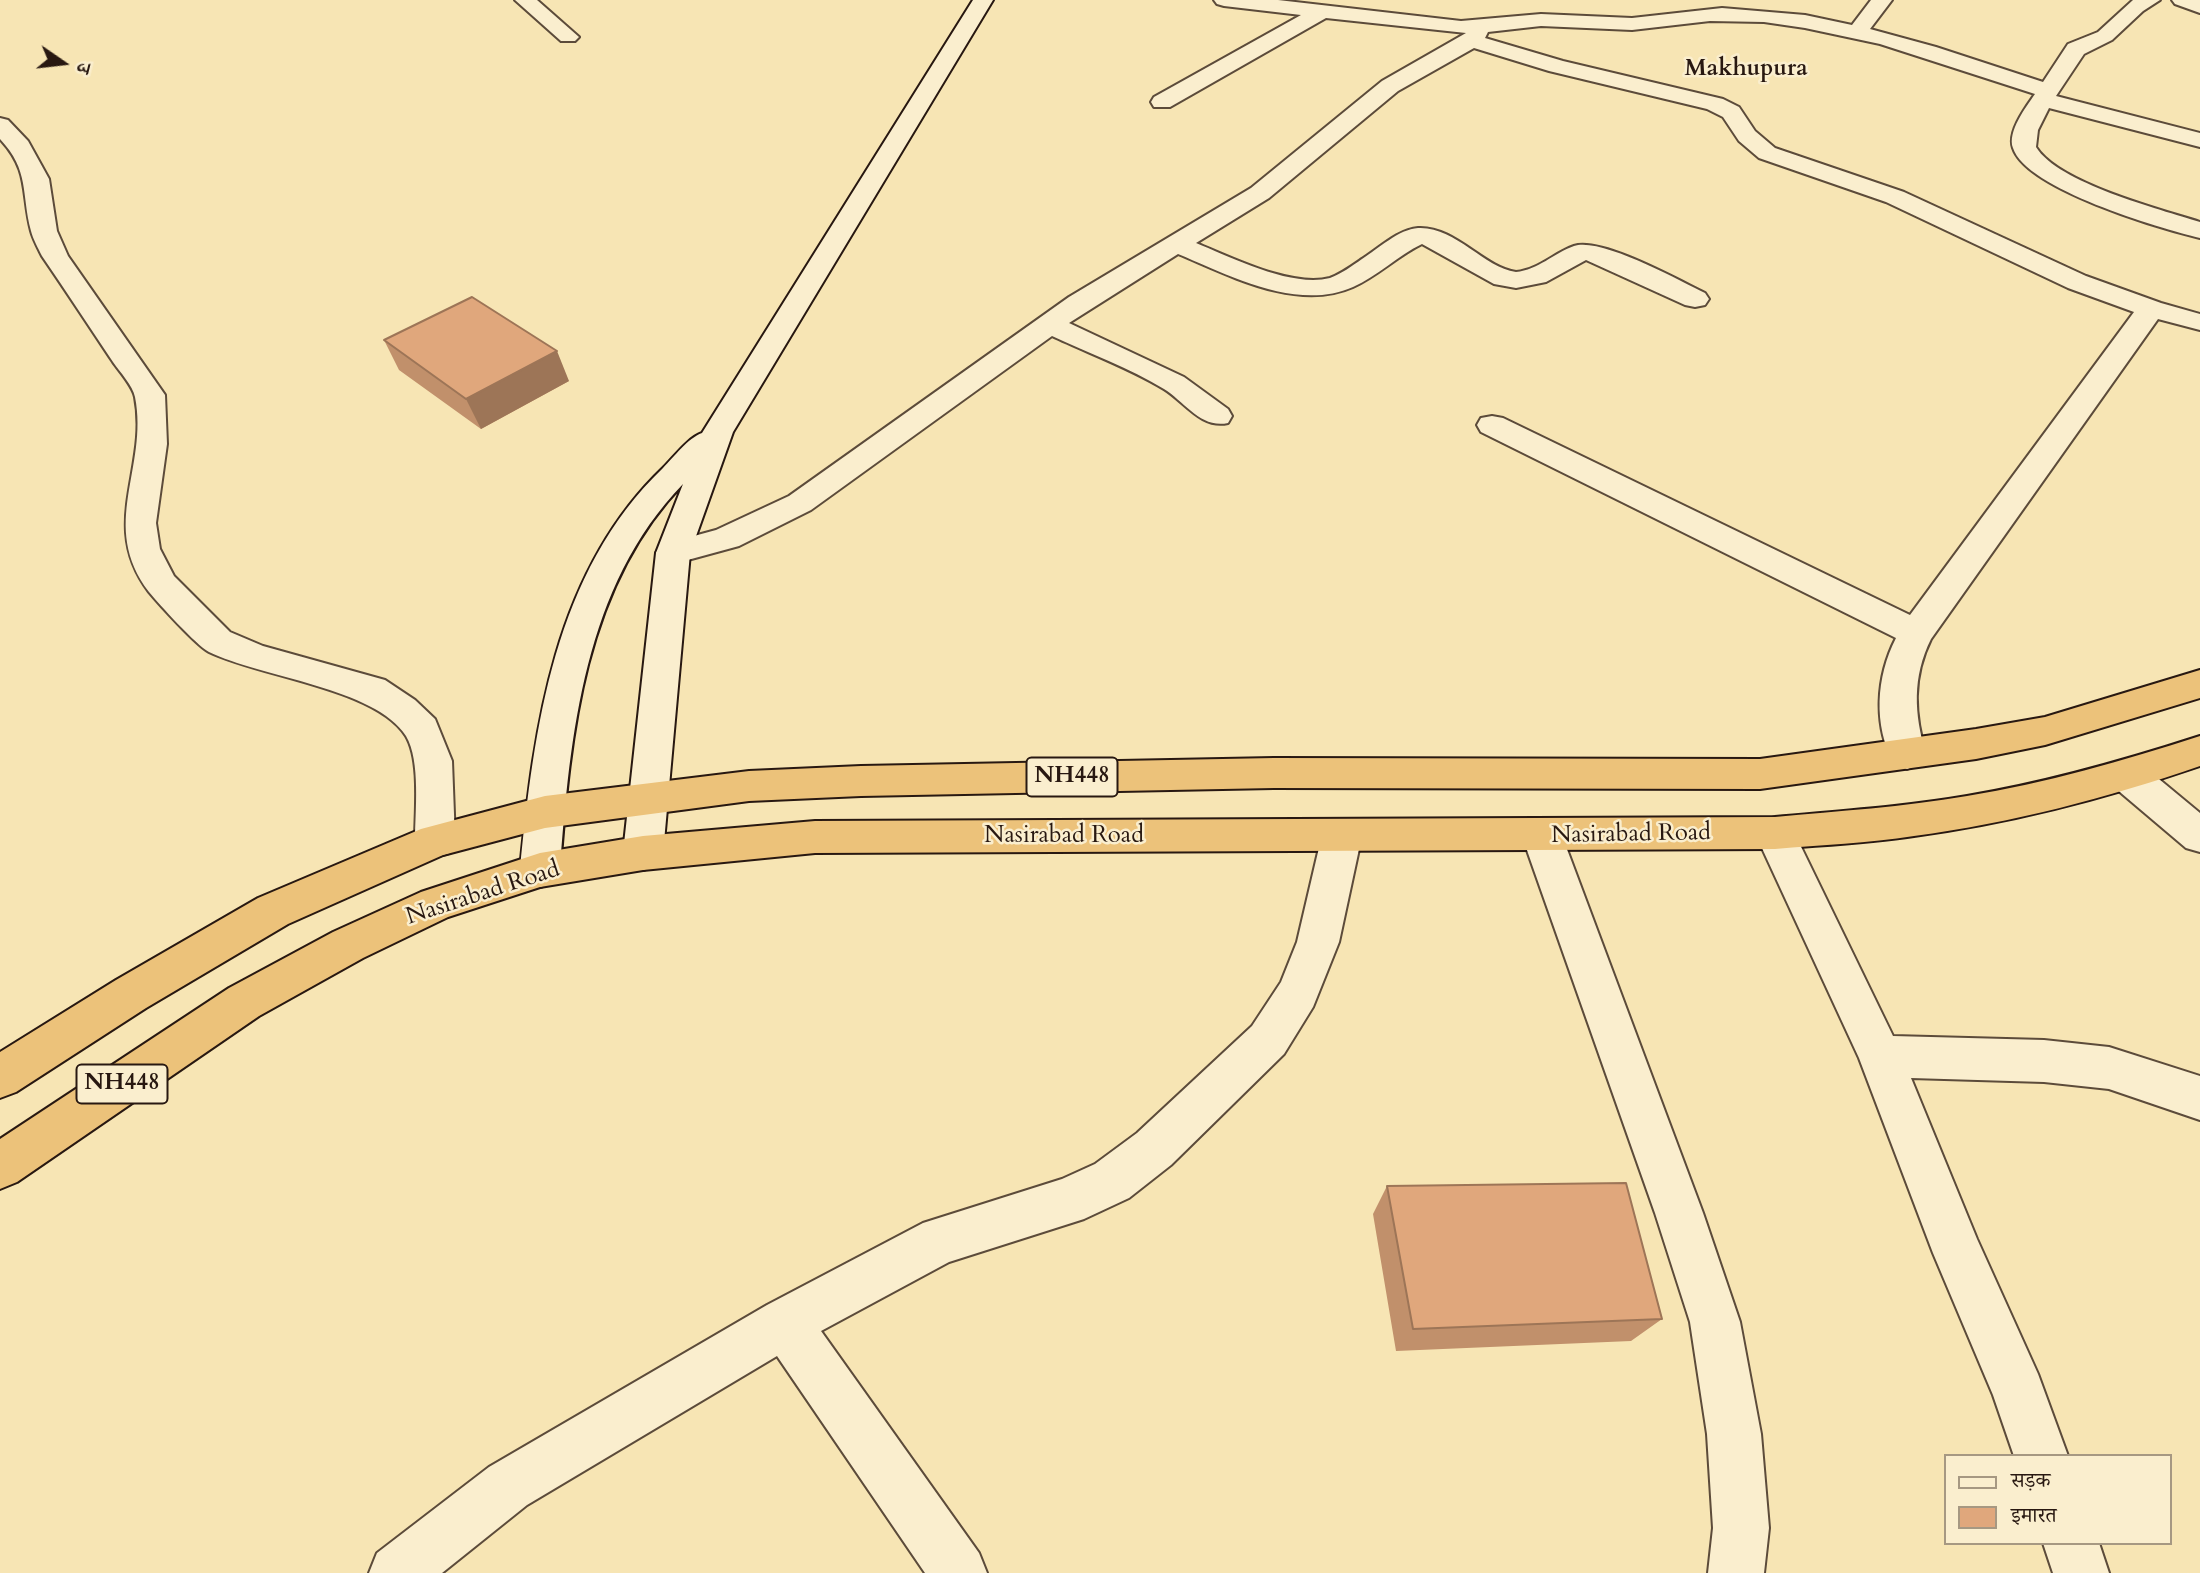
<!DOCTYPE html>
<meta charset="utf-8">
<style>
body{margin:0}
#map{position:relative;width:2200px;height:1573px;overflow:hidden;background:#f7e5b4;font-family:Cardo,"Noto Serif Devanagari",serif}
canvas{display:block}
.legend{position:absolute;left:1944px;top:1454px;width:228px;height:91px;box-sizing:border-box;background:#faeece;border:2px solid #a69882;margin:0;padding:9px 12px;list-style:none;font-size:21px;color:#281811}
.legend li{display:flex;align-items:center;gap:14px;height:35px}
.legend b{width:35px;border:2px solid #a69882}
.north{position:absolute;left:28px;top:28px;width:70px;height:70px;-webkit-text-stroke:5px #faeece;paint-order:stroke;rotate:104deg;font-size:19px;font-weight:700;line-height:28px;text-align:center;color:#281811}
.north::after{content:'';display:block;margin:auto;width:24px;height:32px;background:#281811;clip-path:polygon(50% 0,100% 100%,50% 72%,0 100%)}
</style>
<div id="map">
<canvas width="2200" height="1573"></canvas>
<ul class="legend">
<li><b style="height:9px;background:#faeece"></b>सड़क</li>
<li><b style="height:19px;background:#e0a77c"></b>इमारत</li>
</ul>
<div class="north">उ</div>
</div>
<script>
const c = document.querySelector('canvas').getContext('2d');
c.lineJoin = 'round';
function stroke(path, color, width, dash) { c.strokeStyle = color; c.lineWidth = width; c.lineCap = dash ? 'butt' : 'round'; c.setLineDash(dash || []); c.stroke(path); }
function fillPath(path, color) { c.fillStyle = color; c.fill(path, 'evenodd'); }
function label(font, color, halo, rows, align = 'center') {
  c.font = font + ' Cardo,serif'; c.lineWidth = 5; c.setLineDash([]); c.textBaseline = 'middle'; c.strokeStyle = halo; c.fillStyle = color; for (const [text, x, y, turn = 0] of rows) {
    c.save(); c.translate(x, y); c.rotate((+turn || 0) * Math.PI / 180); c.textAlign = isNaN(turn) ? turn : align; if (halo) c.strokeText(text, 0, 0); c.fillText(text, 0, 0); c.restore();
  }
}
const street = new Path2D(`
 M 515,0 L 537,0 L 579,37 L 575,41 L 561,41 Z
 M 1214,0 L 1278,0 L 1461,21 L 1541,14 L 1632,18 L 1722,8 L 1805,15 L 1852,25 L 1871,0 L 1892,0 L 1870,29 L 1936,47 L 2043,82 L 2068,44 L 2098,32 L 2133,0 L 2160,0 L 2143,11 L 2112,40 L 2084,54 L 2056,96 L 2200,133 L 2200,147 L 2049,108 L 2038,130 L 2036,147 C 2058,183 2159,209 2200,222 L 2200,238 C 2159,228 2026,189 2013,148 C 2007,132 2026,107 2035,94 L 1880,44 L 1805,28 L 1764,22 L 1710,21 L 1632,30 L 1541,26 L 1488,32 L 1485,38 L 1563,61 L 1723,99 L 1739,107 L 1755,131 L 1775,148 L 1904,192 L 2086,276 L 2161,303 L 2200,314 L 2200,330 L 2158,319 L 1931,639 C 1912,677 1914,714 1926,754 L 1920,764 L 1907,769 L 1894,764 C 1873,725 1876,677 1896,638 L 1481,432 L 1477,425 L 1481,418 L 1492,416 L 1503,418 L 1910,615 L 2134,312 L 2068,288 L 1886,202 L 1759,158 L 1739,141 L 1723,117 L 1707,109 L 1549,71 L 1474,48 L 1398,91 L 1269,198 L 1196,243 C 1231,257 1291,288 1330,278 C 1341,274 1352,266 1362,259 C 1378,249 1399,229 1418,228 C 1455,226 1483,267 1516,272 C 1538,270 1554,253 1574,246 C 1601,237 1678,280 1705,293 L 1709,299 L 1705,305 L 1695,307 L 1685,305 L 1586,260 L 1546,282 L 1516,288 L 1494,284 L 1422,244 C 1397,256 1378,276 1353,287 C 1297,312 1229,275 1178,254 L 1069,323 L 1184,377 L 1228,409 L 1232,416 L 1228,423 C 1201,429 1185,402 1164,389 C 1130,368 1088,353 1052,336 L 811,510 L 739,546 L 673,564 L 661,561 L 656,553 L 661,545 L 716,530 L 789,496 L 1069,297 L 1251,188 L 1382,81 L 1466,33 L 1326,18 L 1170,107 L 1154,107 L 1151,102 L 1154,97 L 1301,15 L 1224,6 L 1217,4 Z
 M 2172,0 L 2200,0 L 2200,13 L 2175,4 Z
 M 0,118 L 8,120 L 28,141 L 49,179 L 57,231 L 68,256 L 165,395 L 167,444 L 156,523 L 160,549 L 174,576 L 230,632 L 263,646 L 385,680 L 415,700 L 435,719 L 452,761 L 455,841 L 449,853 L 435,857 L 421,853 L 415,841 C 415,813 421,761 406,736 C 376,688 260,677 209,652 C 196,645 159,604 149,592 C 98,525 149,468 135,397 C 133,386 120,372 113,362 C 89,326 66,291 42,256 C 38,248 33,239 31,231 C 21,193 30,171 0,139 Z
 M 2128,761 L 2142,765 L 2200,813 L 2200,852 L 2186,848 L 2114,787 L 2109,776 L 2114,765 Z
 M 1775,817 L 1789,822 L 1893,1036 L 2044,1040 L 2109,1047 L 2200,1076 L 2200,1120 L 2109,1089 L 2044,1082 L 1911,1078 L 1977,1239 L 2038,1374 L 2068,1456 L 2014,1456 L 1993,1395 L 1933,1253 L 1859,1058 L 1755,833 L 1761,822 Z
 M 1342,819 L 1356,823 L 1362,835 L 1339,942 L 1313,1007 L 1284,1054 L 1171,1165 L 1129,1198 L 1084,1219 L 949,1262 L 821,1331 L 979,1553 L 987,1573 L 925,1573 L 777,1356 L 527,1505 L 442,1573 L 369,1573 L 377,1553 L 489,1467 L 767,1305 L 923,1223 L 1062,1179 L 1095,1164 L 1137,1133 L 1252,1026 L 1281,982 L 1297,942 L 1322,835 L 1328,823 Z
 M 1542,820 L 1556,824 L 1562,836 L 1703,1213 L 1740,1322 L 1761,1434 L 1769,1528 L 1764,1573 L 1708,1573 L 1713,1528 L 1707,1434 L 1690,1322 L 1655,1213 L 1522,836 L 1528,824 Z
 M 2043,1543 L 2099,1543 L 2109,1573 L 2053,1573 Z`);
const secondary = new Path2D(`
 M 973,0 L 993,0 L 733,432 L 690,553 L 663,853 L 657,865 L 643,870 L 629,865 L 623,853 L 656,553 L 683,484 C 584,586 570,735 560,870 L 554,882 L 540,887 L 526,882 L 520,870 C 534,728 554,572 663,468 C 674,457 688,438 702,433 Z`);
const highway = new Path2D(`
 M 2200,670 L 2200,698 L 2045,745 L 1976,759 L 1760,789 L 1274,788 L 861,796 L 749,801 L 545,828 L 443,855 L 288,924 L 146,1008 L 16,1092 L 0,1098 L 0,1052 L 116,980 L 258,898 L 421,829 L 545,796 L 749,771 L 861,766 L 1274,758 L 1760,759 L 1976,729 L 2045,717 Z
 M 2200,736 L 2200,766 C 2107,798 2012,823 1914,836 C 1868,843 1821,845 1775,849 L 815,853 L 643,870 L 540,887 L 448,917 L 363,958 L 259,1016 L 17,1182 L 0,1189 L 0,1139 L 229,988 L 333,932 L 421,892 L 540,853 L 643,836 L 815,821 L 1775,817 C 1839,811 1903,807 1967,796 C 2046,783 2123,761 2200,736 Z`);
stroke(street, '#5c4b3a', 4);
stroke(secondary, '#281811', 4);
stroke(highway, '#281811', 4);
fillPath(street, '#faeece');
fillPath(secondary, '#faeece');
fillPath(highway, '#ecc27a');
fillPath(new Path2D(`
 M 384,340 L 569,381 L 481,429 L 399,370 Z
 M 1387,1186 L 1662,1319 L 1631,1341 L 1396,1351 L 1373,1214 Z`), '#c1906b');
fillPath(new Path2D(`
 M 557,351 L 569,381 L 481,429 L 466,399 Z`), '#9d7557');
const building = new Path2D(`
 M 472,297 L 557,351 L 466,399 L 384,340 Z
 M 1626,1183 L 1662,1319 L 1413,1329 L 1387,1186 Z`);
fillPath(building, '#e0a77c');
stroke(building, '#9d7557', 2);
label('bold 23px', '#281811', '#faeece', [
 ["Makhupura",1746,70]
]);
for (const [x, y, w] of [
 [1072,777,91],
 [122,1084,91]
]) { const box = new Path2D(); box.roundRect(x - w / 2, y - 19.5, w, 39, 5); c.fillStyle = '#faeece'; c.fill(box); stroke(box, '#281811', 2); }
label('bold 23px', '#281811', null, [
 ["NH448",1072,777],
 ["NH448",122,1084]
]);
label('24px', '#281811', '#faeece', [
 ["Nasirabad Road",1631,835,-1],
 ["Nasirabad Road",1064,836],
 ["Nasirabad Road",483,894,-18]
]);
</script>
